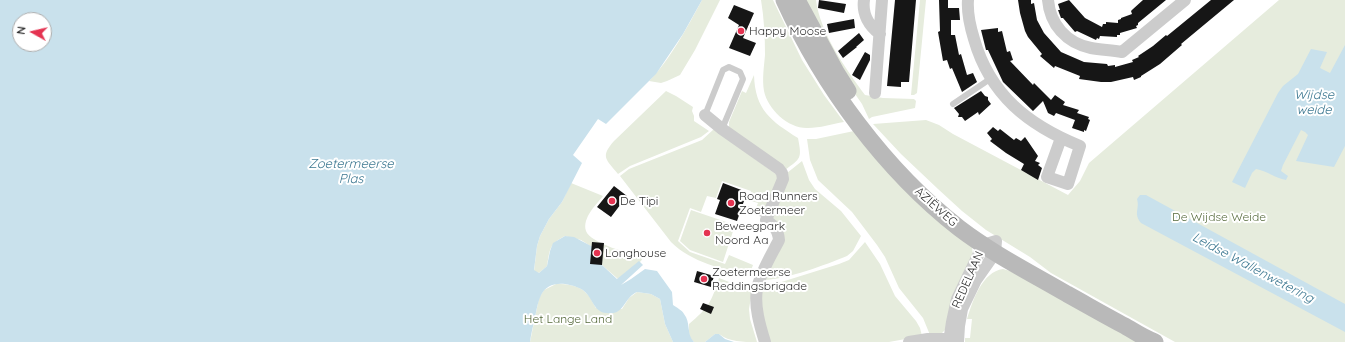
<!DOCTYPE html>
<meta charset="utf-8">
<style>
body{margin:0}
#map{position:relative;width:1345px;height:342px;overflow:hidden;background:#fff;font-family:Quicksand,sans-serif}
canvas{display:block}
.north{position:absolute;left:12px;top:12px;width:40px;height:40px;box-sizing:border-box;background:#fff;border:1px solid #acacac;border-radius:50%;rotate:278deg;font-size:11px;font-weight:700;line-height:16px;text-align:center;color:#2f2f2f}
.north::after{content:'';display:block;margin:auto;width:14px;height:18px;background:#e43351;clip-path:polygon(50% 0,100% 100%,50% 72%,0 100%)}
</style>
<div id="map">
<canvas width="1345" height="342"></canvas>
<div class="north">N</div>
</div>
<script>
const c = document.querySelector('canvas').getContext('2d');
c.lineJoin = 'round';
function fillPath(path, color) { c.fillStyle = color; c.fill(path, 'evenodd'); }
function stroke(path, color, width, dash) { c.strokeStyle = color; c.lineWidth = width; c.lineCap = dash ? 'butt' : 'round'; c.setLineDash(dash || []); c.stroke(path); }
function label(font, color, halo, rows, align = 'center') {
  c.font = font + ' Quicksand,sans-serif'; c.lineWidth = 4; c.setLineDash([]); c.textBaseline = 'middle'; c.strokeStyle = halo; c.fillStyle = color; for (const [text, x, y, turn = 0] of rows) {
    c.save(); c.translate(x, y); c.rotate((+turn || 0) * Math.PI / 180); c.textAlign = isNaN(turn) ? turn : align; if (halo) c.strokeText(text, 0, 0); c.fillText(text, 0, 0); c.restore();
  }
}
fillPath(new Path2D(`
 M 702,0 L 720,0 L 695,50 L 680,75 L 667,81 L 661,83 L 649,81 C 670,60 688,26 702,0 Z
 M 761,0 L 773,0 L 802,60 L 824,95 L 844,122 C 832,124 820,128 808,128 C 789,129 768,110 764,91 C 762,79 764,67 765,55 C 765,36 764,18 761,0 Z
 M 804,0 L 816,0 C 820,33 846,69 865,95 L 883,98 L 914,99 L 916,101 L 915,108 L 872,117 L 869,119 L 862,104 L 846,81 Z
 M 920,0 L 926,0 L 917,93 L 914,95 L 911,95 Z
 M 1279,0 L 1345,0 L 1345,342 L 1175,342 L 1051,273 L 1030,257 L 986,230 L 962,211 L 938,189 L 901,154 L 873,124 L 926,120 L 939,125 L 953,134 L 1068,195 L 1080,181 L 1089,163 Z
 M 754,75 C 755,110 771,121 798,138 C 802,159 801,158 785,170 L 729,128 L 729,122 L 742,91 L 746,93 Z
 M 666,91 L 676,96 L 693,107 L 692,111 L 694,116 L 694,121 L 709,131 L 701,137 L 630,166 L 618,174 C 606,159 600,157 614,141 Z
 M 714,129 L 777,175 L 778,182 L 764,211 L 756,208 L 758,203 L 748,200 L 751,191 L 722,181 L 716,198 L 707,196 L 701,212 L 690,208 L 678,241 L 690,252 L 725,264 L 729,255 L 753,265 L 749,276 C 722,268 692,263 671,242 L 620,176 L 629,169 L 702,140 Z
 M 854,131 L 972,247 L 973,256 L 946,329 L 942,333 L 930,335 L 923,318 L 899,288 L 885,257 L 877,245 L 852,212 L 818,180 L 810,160 L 807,139 L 816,139 Z
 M 802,161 L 809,180 L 815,189 L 841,211 L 861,236 L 853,251 L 847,256 C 825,265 788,279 764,280 L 781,244 L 772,215 L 787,173 Z
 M 571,183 L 603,196 C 596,205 582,218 586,231 C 590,243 632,255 644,256 L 641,261 L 618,279 L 602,265 L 592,247 L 581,240 L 565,236 C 549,244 550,249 547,266 L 539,273 L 534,271 L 537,246 L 540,236 L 549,219 L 562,202 Z
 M 691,210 L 735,225 L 723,262 L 690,250 L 680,241 Z
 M 865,242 L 880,264 L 895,296 L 916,321 L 920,328 L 922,336 L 889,342 L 768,342 L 760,300 L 762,284 L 775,284 L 839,264 L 849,260 Z
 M 1003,269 L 1010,271 L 1141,342 L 965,342 L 965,338 L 970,338 L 972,319 L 967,319 C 973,300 982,272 1003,269 Z
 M 719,278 L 752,291 L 749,309 L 750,319 L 757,342 C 742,342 730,342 719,334 L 715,334 L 705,342 L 694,342 C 688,337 689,331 689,324 C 709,307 711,303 719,278 Z
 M 556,284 C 567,284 580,285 587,294 C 591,297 593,304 596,308 L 622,309 L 629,298 L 637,292 L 651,294 L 660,299 L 665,324 L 673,342 L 530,342 L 539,298 L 544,290 Z`), '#e6ecdd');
fillPath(new Path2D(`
 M 0,0 L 702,0 L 683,34 L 656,74 L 606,124 L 598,119 L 573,155 L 582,163 L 562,202 L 549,219 L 540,236 L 537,246 L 534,270 L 539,273 L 547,266 L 550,251 L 553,243 L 565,236 L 574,237 L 593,247 L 602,265 L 617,279 L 639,261 L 643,265 L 621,285 L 631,279 L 645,269 L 657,271 L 672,292 L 673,305 C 677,308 682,310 684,314 C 691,322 686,334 694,342 L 673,342 L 665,324 L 660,299 L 651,294 L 637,292 C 634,293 632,295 630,297 C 622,306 621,315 606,313 C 595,312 593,301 587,294 C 583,288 572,285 565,284 C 541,282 539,298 535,318 C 533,326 531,334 530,342 L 0,342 ZM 20,20 L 44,20 L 44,44 L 20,44 Z
 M 1345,45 L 1345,146 L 1334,167 L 1296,161 L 1308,135 L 1305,132 L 1301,130 L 1283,165 L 1281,171 L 1288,176 L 1286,180 C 1275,178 1267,171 1256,169 L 1252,173 L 1245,188 L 1232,182 L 1278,93 L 1283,86 L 1298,74 L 1311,49 L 1327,52 L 1320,68 L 1330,73 Z
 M 1140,195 L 1146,195 L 1345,304 L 1345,332 L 1141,223 C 1133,213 1140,209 1137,199 Z
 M 715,334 L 719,334 L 725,339 L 734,342 L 705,342 Z`), '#c9e1ec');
fillPath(new Path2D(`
 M 819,0 L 846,4 L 844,13 L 818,8 Z
 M 895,0 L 916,0 L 909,82 L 901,82 L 901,87 L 887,86 Z
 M 939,0 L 948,0 L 948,8 L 959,8 L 960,20 L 951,20 L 951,35 L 955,35 L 959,55 L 961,54 L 967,75 L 973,73 L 977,82 L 962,92 L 952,68 L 950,69 L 947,60 L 943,61 L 938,32 L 940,31 Z
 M 1018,0 L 1031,0 L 1031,4 L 1034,3 L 1037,20 L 1044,33 L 1061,52 L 1084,62 L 1107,64 L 1108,66 L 1115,65 L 1115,67 L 1133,62 L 1132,60 L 1139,57 L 1138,56 L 1153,46 L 1166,35 L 1167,36 L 1211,0 L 1234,0 L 1181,44 L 1182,45 L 1160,64 L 1141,76 L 1141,77 L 1134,80 L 1133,77 L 1111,82 L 1101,82 L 1079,79 L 1080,76 L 1055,66 L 1054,68 L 1040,56 L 1042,54 L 1028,37 L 1025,31 L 1020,13 Z
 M 1069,0 L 1085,18 L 1102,27 L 1103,24 L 1106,24 L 1106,22 L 1118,23 L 1118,20 L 1121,19 L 1121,18 L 1132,14 L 1131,11 L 1133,9 L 1143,0 L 1166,0 L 1138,23 L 1138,25 L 1136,26 L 1137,28 L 1120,33 L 1120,35 L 1117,35 L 1117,37 L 1100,36 L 1099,39 L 1097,38 L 1096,40 L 1077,31 L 1075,32 L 1063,18 L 1061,18 L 1058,10 L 1060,10 L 1058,4 Z
 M 734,5 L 754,13 L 743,38 L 756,43 L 750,56 L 729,48 L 739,25 L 728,18 Z
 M 854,19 L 855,28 L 829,33 L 827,24 Z
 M 998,28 L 998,32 L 1002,31 L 1007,52 L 1010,51 L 1013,60 L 1010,61 L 1033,85 L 1034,83 L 1051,100 L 1055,95 L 1065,102 L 1063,105 L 1079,110 L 1077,113 L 1089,117 L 1088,119 L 1090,120 L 1086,131 L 1084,130 L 1084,132 L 1072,128 L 1075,120 L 1056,113 L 1054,116 L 1048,113 L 1043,101 L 1033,111 L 1003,82 L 988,50 L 986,50 L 981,30 Z
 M 859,33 L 864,40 L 856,47 L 857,47 L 843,58 L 838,51 Z
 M 865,52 L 870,55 L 870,60 L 860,80 L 852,75 Z
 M 981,91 L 985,96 L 988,97 L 988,100 L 991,104 L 979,115 L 978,112 L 965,121 L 962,117 L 958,117 L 959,114 L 954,108 Z
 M 993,127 L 998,131 L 1000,129 L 1014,140 L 1016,138 L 1021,141 L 1025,137 L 1038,156 L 1035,161 L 1040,163 L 1038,165 L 1042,168 L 1038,180 L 1021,170 L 1024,164 L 1006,153 L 990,141 L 992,139 L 987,133 Z
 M 723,183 L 744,191 L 741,200 L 744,201 L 737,221 L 715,214 L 720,200 L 717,199 Z
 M 614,186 L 627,196 L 611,217 L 597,207 Z
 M 592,242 L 604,243 L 602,265 L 590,264 Z
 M 697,271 L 714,276 L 711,287 L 694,282 Z
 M 703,303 L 714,307 L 711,314 L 700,309 Z`), '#161616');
stroke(new Path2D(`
 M 953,104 L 990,79
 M 705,115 L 723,70 L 729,67 L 740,72 L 743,79 L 722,129
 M 745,208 L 768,216`), '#ccc', 6);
stroke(new Path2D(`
 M 864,0 C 862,14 869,26 880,34
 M 968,0 C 967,13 970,26 974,39 C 990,95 1028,125 1080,146 L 1068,184 L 1047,177 L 1061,138
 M 1048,0 C 1050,24 1066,43 1091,48 C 1101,50 1111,50 1122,52 L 1185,0
 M 875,93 L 882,0
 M 705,115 L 722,129 L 779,169 L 782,173 L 783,179 L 766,220 C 774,226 778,229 779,240 C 772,254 760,273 757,289 C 754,306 760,326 765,342
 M 909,342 L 928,339 L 957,339
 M 949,342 L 952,322 L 957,299 L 983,245 L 996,241 L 995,253 L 976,280 L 962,309 L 959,326 L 958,342`), '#ccc', 12);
stroke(new Path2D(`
 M 784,0 C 823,86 885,170 959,228 C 993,254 1031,273 1067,294 C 1087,305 1106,316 1125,326 C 1135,332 1144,338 1155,342
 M 797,0 L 836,72 L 848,91`), '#b9b9b9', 17);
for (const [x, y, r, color] of [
 [741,31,4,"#e43351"],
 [612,201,4,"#e43351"],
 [731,203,4,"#e43351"],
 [707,233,4,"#e43351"],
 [597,253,4,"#e43351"],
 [704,279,4,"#e43351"]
]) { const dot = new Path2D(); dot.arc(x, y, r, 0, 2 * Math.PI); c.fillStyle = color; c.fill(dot); stroke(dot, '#fff', 1.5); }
label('12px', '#2f2f2f', '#fff', [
 ["Happy Moose",749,31],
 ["Road Runners",739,196],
 ["Zoetermeer",739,210],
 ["De Tipi",620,201],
 ["Beweegpark",715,226],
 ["Noord Aa",715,240],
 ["Longhouse",605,253],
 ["Zoetermeerse",712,272],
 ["Reddingsbrigade",712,286]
], 'left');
label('12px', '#2f2f2f', '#fff', [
 ["AZIËWEG",936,207,42],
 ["REDELAAN",968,280,-66]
]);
label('12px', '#566a3c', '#fff', [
 ["De Wijdse Weide",1219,217],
 ["Het Lange Land",568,319]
]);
label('italic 13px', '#3d7891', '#fff', [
 ["Wijdse",1314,95],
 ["weide",1314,110],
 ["Zoetermeerse",351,164],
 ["Plas",351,179],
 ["Leidse Wallenwetering",1253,268,28]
]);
</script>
